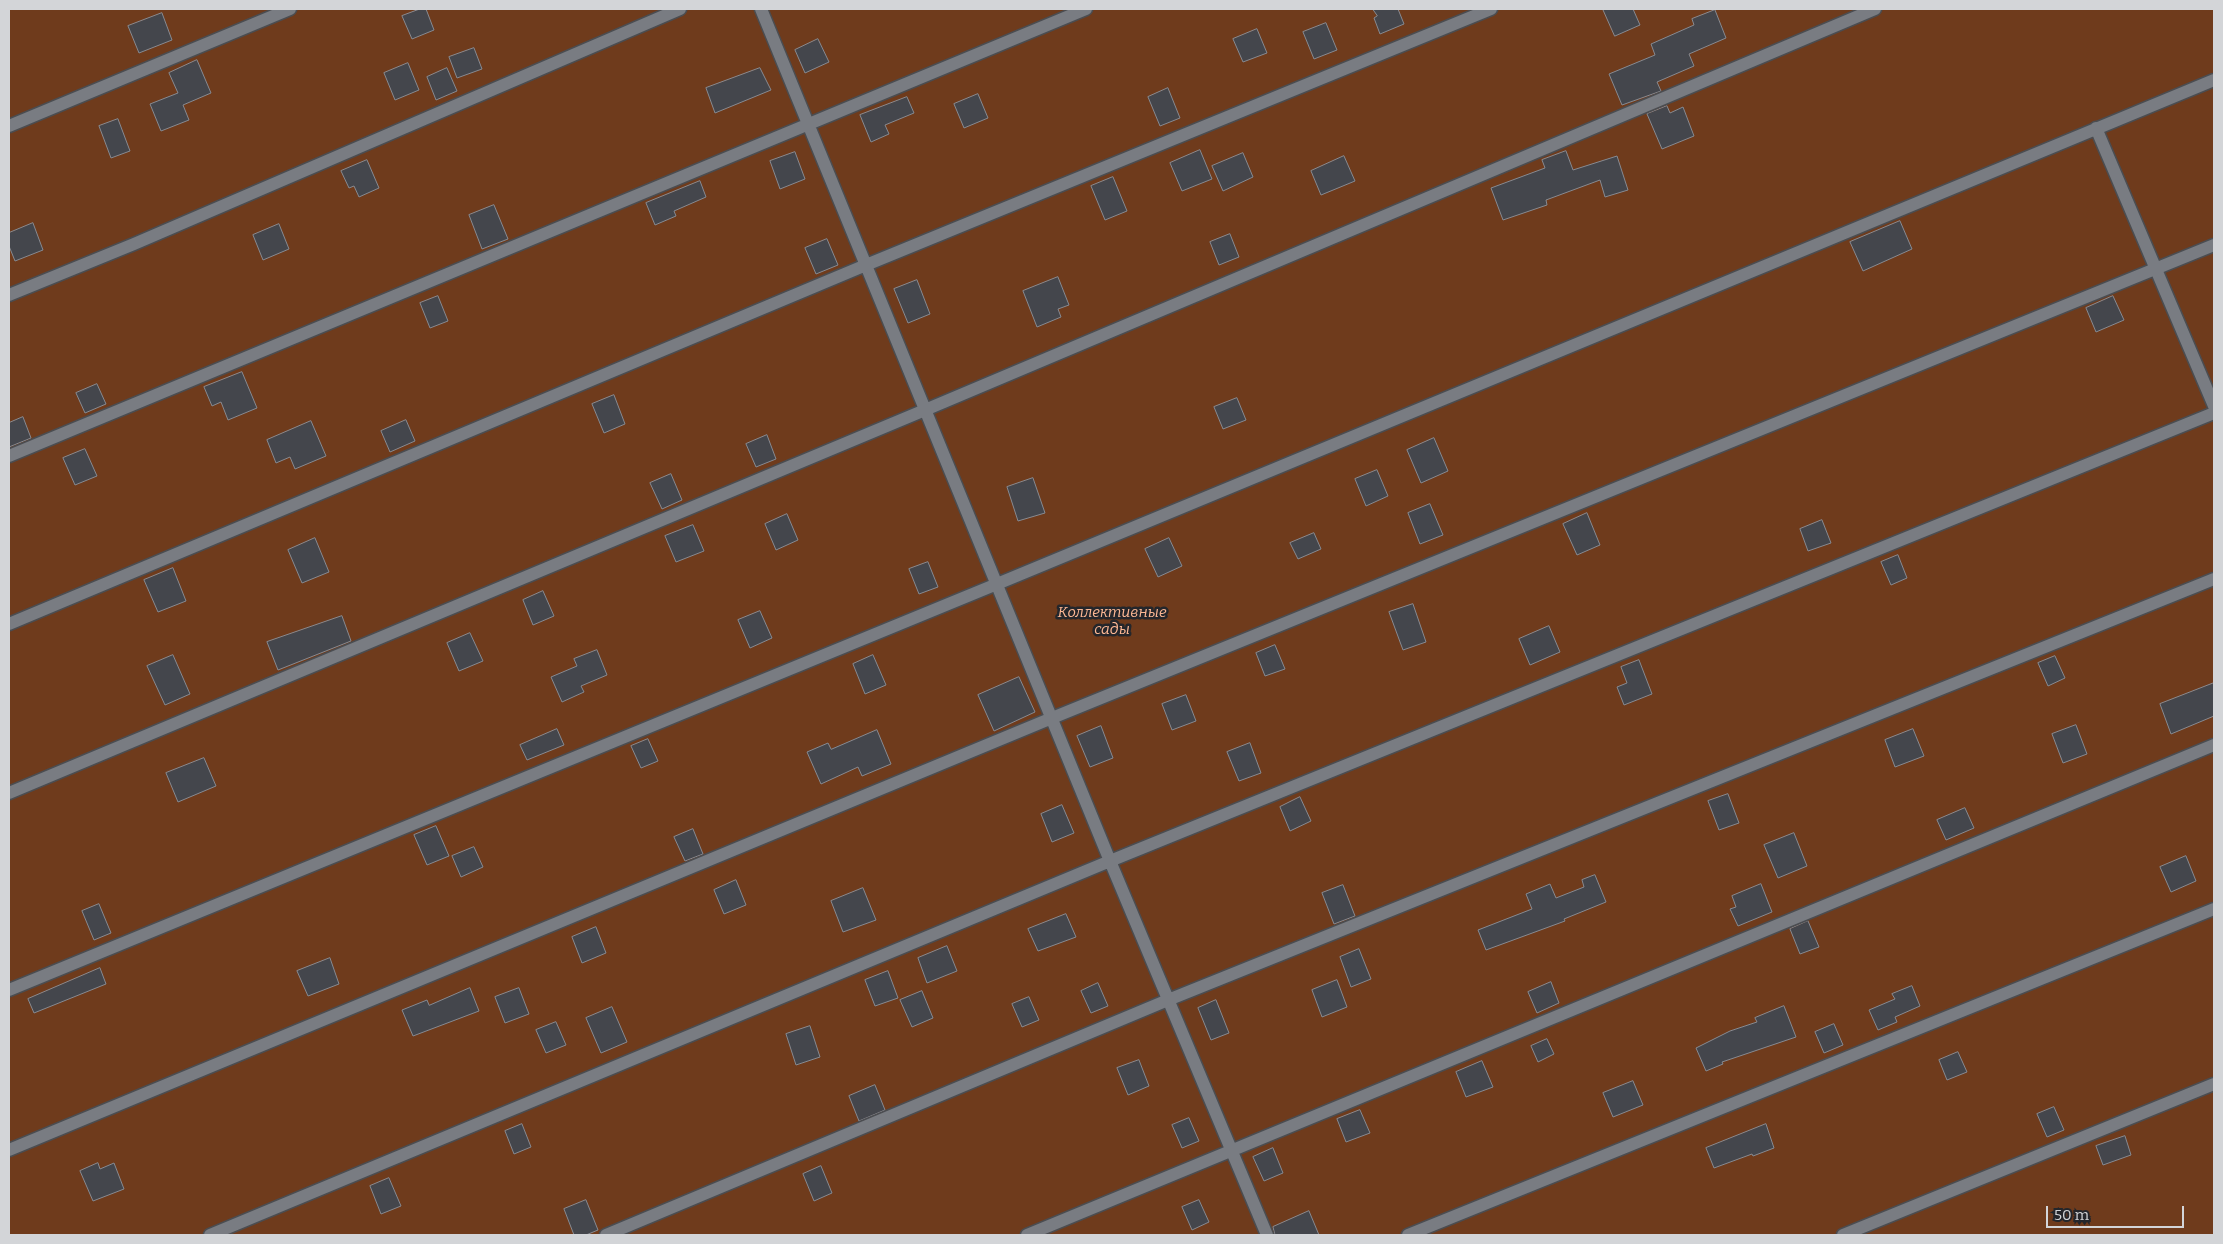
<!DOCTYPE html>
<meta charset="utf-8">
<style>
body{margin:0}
#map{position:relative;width:2223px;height:1244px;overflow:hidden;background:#2e3035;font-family:Bitter,serif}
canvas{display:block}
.frame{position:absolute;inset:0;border:10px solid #d3d5d8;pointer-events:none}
.scale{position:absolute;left:2046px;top:1206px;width:138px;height:22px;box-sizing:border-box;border:2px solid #d3d5d8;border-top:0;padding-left:6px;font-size:15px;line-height:18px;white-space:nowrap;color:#d3d5d8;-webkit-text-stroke:4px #24262b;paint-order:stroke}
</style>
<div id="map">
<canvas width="2223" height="1244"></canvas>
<div class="frame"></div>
<div class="scale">50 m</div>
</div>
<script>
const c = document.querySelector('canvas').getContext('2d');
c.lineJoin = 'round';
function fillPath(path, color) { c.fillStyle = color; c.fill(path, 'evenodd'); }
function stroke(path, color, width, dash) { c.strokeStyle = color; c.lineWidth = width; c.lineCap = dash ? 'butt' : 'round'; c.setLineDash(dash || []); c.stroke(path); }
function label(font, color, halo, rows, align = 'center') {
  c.font = font + ' Bitter,serif'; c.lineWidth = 5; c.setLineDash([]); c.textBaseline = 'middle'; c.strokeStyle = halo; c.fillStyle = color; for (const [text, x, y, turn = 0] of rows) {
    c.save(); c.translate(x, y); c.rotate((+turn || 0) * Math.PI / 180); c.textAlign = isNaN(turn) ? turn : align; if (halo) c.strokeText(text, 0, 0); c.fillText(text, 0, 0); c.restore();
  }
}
fillPath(new Path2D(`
 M 9,9 L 2214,9 L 2214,1235 L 9,1235 Z`), '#6f3b1c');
const building = new Path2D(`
 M 420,9 L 426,9 L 434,30 L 412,39 L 402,16 Z
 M 1373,9 L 1398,9 L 1404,24 L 1380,34 L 1374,18 L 1377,16 Z
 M 1603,9 L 1633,9 L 1640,25 L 1615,36 Z
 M 1715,10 L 1726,38 L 1689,54 L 1694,66 L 1657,82 L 1661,91 L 1622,105 L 1609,74 L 1655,55 L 1651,44 L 1694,25 L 1692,19 Z
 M 162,13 L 172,40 L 139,53 L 128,26 Z
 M 1326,23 L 1337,50 L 1314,59 L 1303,32 Z
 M 1257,29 L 1267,53 L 1243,62 L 1233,39 Z
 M 818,39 L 829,62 L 805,73 L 795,50 Z
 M 474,48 L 482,69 L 457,78 L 449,57 Z
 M 197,60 L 211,93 L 183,105 L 189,120 L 161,131 L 150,104 L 178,93 L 169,73 Z
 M 408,63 L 419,90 L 395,100 L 384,73 Z
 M 447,68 L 457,91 L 436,100 L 427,77 Z
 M 760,68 L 771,90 L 715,113 L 706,88 Z
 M 1168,88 L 1180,118 L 1160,126 L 1148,97 Z
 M 978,94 L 988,118 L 964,128 L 954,104 Z
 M 907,97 L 914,113 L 885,125 L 889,134 L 871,142 L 860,115 Z
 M 1667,106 L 1670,113 L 1683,107 L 1694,136 L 1662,149 L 1647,114 Z
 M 118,119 L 130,151 L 111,158 L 99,126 Z
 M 1200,150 L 1212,179 L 1182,191 L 1170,163 Z
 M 1566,151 L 1573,170 L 1617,156 L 1628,190 L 1605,197 L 1600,180 L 1546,200 L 1547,205 L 1503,220 L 1491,188 L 1545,168 L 1542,160 Z
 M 795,152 L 805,179 L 780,189 L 770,161 Z
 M 1243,153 L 1253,177 L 1223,191 L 1212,166 Z
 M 1344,156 L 1355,181 L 1321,195 L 1311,171 Z
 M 367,160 L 379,188 L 359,197 L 354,186 L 349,188 L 341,171 Z
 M 1113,177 L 1127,211 L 1105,220 L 1091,186 Z
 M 700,181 L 706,197 L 674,211 L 676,216 L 655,225 L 646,203 Z
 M 494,205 L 508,239 L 482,249 L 469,215 Z
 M 1900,221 L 1912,249 L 1863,271 L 1850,242 Z
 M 33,223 L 43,250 L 15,261 L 9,246 L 9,233 Z
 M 279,224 L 289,249 L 263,260 L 253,235 Z
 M 1230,234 L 1239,257 L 1219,265 L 1210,242 Z
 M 827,239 L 838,265 L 816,274 L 805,248 Z
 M 1058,277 L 1069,305 L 1058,309 L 1061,317 L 1037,327 L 1023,291 Z
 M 917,280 L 930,314 L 908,323 L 894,289 Z
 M 438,296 L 448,321 L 430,328 L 420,303 Z
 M 2113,296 L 2124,320 L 2096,332 L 2086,308 Z
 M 242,372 L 257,408 L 228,420 L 221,402 L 212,406 L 204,387 Z
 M 97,384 L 106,404 L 85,413 L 76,393 Z
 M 614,395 L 625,424 L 604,433 L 592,404 Z
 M 1237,398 L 1246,420 L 1223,429 L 1214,407 Z
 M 23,417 L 31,438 L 9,447 L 9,423 Z
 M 406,420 L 415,441 L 390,452 L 381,431 Z
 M 311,421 L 326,456 L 295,469 L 290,457 L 276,463 L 267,440 Z
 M 767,435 L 776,459 L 756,467 L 746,444 Z
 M 1434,438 L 1448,471 L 1421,483 L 1407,450 Z
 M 85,449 L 97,476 L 75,485 L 63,458 Z
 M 1377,470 L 1388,496 L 1366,506 L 1355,479 Z
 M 671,474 L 682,500 L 662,509 L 650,483 Z
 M 1033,478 L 1045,513 L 1018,521 L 1007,487 Z
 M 1430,504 L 1443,535 L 1420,544 L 1408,513 Z
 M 1587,513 L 1600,545 L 1577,555 L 1563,524 Z
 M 787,514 L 798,540 L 776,550 L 765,524 Z
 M 1822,520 L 1831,543 L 1808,551 L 1800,529 Z
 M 693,525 L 704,551 L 676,562 L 665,536 Z
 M 1314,533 L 1321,549 L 1298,559 L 1290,543 Z
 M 315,538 L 329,572 L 302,583 L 288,550 Z
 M 1169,538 L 1182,566 L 1158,577 L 1145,549 Z
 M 1898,555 L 1907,578 L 1891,585 L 1881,562 Z
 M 928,562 L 938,587 L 919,594 L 909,569 Z
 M 173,568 L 186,601 L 158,612 L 144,580 Z
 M 543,591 L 554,616 L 533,625 L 523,600 Z
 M 1413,604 L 1426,642 L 1403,650 L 1389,612 Z
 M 760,611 L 772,638 L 750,648 L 738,620 Z
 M 342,616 L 351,641 L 278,670 L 267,642 Z
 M 1549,626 L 1560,652 L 1530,665 L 1519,639 Z
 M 470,633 L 483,661 L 459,671 L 447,643 Z
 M 1275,645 L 1285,669 L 1265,676 L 1256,653 Z
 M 597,650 L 607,675 L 581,686 L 584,692 L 562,702 L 551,677 L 577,666 L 574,659 Z
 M 173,655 L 190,694 L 165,705 L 147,666 Z
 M 873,655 L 886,685 L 865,694 L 853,664 Z
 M 2055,656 L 2065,678 L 2048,686 L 2038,663 Z
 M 1639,660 L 1652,694 L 1624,705 L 1617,687 L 1627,683 L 1621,667 Z
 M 1019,677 L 1035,712 L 994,731 L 978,695 Z
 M 2214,683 L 2214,716 L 2171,734 L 2160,704 Z
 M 1186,695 L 1196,721 L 1172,730 L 1162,704 Z
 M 2076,725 L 2087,754 L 2063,763 L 2052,734 Z
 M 1101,726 L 1113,758 L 1090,767 L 1077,736 Z
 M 557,729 L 564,745 L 527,760 L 520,745 Z
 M 1913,729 L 1924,756 L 1895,767 L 1885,740 Z
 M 877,730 L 891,764 L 862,776 L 858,767 L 821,784 L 807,752 L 828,743 L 831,749 Z
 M 648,739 L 658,761 L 641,768 L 631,746 Z
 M 1250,743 L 1261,773 L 1239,781 L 1227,752 Z
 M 204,758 L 216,786 L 178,802 L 166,773 Z
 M 1728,794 L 1739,823 L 1719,830 L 1708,801 Z
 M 1300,797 L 1311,821 L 1290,831 L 1280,807 Z
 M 1062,805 L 1074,833 L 1052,842 L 1041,814 Z
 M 1965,808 L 1974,828 L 1946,840 L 1937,820 Z
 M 436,826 L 449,856 L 427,865 L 414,835 Z
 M 693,829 L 703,854 L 685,861 L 674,837 Z
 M 1794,833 L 1807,866 L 1778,878 L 1764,845 Z
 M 474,847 L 483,867 L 461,877 L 452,856 Z
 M 2186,856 L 2196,881 L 2171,892 L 2160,867 Z
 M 1595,875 L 1606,902 L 1564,919 L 1565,921 L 1486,950 L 1478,930 L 1532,909 L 1526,894 L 1550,884 L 1556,898 L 1584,887 L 1582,880 Z
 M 736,880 L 746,905 L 724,914 L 714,890 Z
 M 1761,884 L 1772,912 L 1738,926 L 1730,909 L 1736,907 L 1732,896 Z
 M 1343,885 L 1355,916 L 1334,924 L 1322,893 Z
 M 863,888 L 876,920 L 843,932 L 831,901 Z
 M 99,904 L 111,933 L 94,940 L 82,911 Z
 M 1066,914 L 1076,937 L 1038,951 L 1028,929 Z
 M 1808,921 L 1819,947 L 1800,954 L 1790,929 Z
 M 596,927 L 606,953 L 582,963 L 572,937 Z
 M 947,946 L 957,971 L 927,983 L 918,958 Z
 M 1359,949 L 1371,979 L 1351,987 L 1340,957 Z
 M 330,958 L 339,984 L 308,996 L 297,971 Z
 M 100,968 L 106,984 L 34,1013 L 28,999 Z
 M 888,971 L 898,998 L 875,1006 L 865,980 Z
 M 1337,980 L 1347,1007 L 1322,1017 L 1312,990 Z
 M 1551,982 L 1559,1003 L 1537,1013 L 1528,992 Z
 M 1098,983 L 1108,1006 L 1091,1013 L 1081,991 Z
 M 1912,986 L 1920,1006 L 1895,1017 L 1897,1022 L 1878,1030 L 1869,1010 L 1895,999 L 1892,994 Z
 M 470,988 L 479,1011 L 413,1036 L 402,1010 L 427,1000 L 429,1005 Z
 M 519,988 L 529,1014 L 505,1023 L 495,997 Z
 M 922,991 L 933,1018 L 912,1027 L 900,1000 Z
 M 1029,997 L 1039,1020 L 1022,1027 L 1012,1004 Z
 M 1216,1000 L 1229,1033 L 1211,1040 L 1198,1008 Z
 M 1784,1006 L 1796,1037 L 1722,1062 L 1723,1064 L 1706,1071 L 1696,1048 L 1730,1031 L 1757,1022 L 1755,1018 Z
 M 612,1007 L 627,1042 L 601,1053 L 586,1018 Z
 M 556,1022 L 566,1045 L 546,1053 L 536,1030 Z
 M 1834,1024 L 1843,1045 L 1824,1053 L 1815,1032 Z
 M 810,1026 L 820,1057 L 796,1065 L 786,1034 Z
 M 1547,1039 L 1554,1054 L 1538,1062 L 1531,1046 Z
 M 1958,1052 L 1967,1072 L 1947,1080 L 1939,1060 Z
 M 1139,1060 L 1149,1086 L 1128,1095 L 1117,1068 Z
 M 1482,1061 L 1493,1087 L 1466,1097 L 1456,1072 Z
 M 1633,1081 L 1643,1105 L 1613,1117 L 1603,1093 Z
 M 875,1085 L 885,1110 L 859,1121 L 849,1096 Z
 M 2054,1107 L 2064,1130 L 2047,1137 L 2037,1114 Z
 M 1360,1110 L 1370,1133 L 1346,1142 L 1337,1119 Z
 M 1189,1118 L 1199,1141 L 1182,1148 L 1172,1125 Z
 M 522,1124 L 531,1147 L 514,1154 L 505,1131 Z
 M 1766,1124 L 1774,1148 L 1753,1156 L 1752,1154 L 1714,1168 L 1706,1148 Z
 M 2125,1136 L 2131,1155 L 2103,1165 L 2096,1146 Z
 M 1273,1148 L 1283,1173 L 1264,1181 L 1253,1157 Z
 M 98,1163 L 100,1169 L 114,1163 L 124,1189 L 93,1201 L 80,1171 Z
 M 821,1166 L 832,1193 L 814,1201 L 803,1174 Z
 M 389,1178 L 401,1206 L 381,1214 L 370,1186 Z
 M 586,1200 L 598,1230 L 586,1235 L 574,1235 L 564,1209 Z
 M 1199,1200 L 1209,1222 L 1192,1230 L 1182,1207 Z
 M 1309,1211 L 1319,1235 L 1275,1235 L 1273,1227 Z`);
fillPath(building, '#44464c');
stroke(building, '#878a91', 1);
const minor = new Path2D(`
 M 761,9 L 1110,861 L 1267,1235
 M 9,126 L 290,9
 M 2096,128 L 2214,406
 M 9,295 L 134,244 L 680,9
 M 9,456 L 1086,9
 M 9,624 L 866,265 L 1491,9
 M 9,793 L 925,410 L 1875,9
 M 9,990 L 997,584 L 2214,80
 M 9,1150 L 1052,718 L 2214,245
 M 210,1235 L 1110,861 L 2214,413
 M 606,1235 L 1168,1000 L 2214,579
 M 1027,1235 L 2214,745
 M 1408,1235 L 2214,909
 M 1843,1235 L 2214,1084`);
stroke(minor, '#4b4d51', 15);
stroke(minor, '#797c82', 12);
label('italic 15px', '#fdb894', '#24262b', [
 ["Коллективные",1112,613],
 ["сады",1112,630]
]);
</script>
